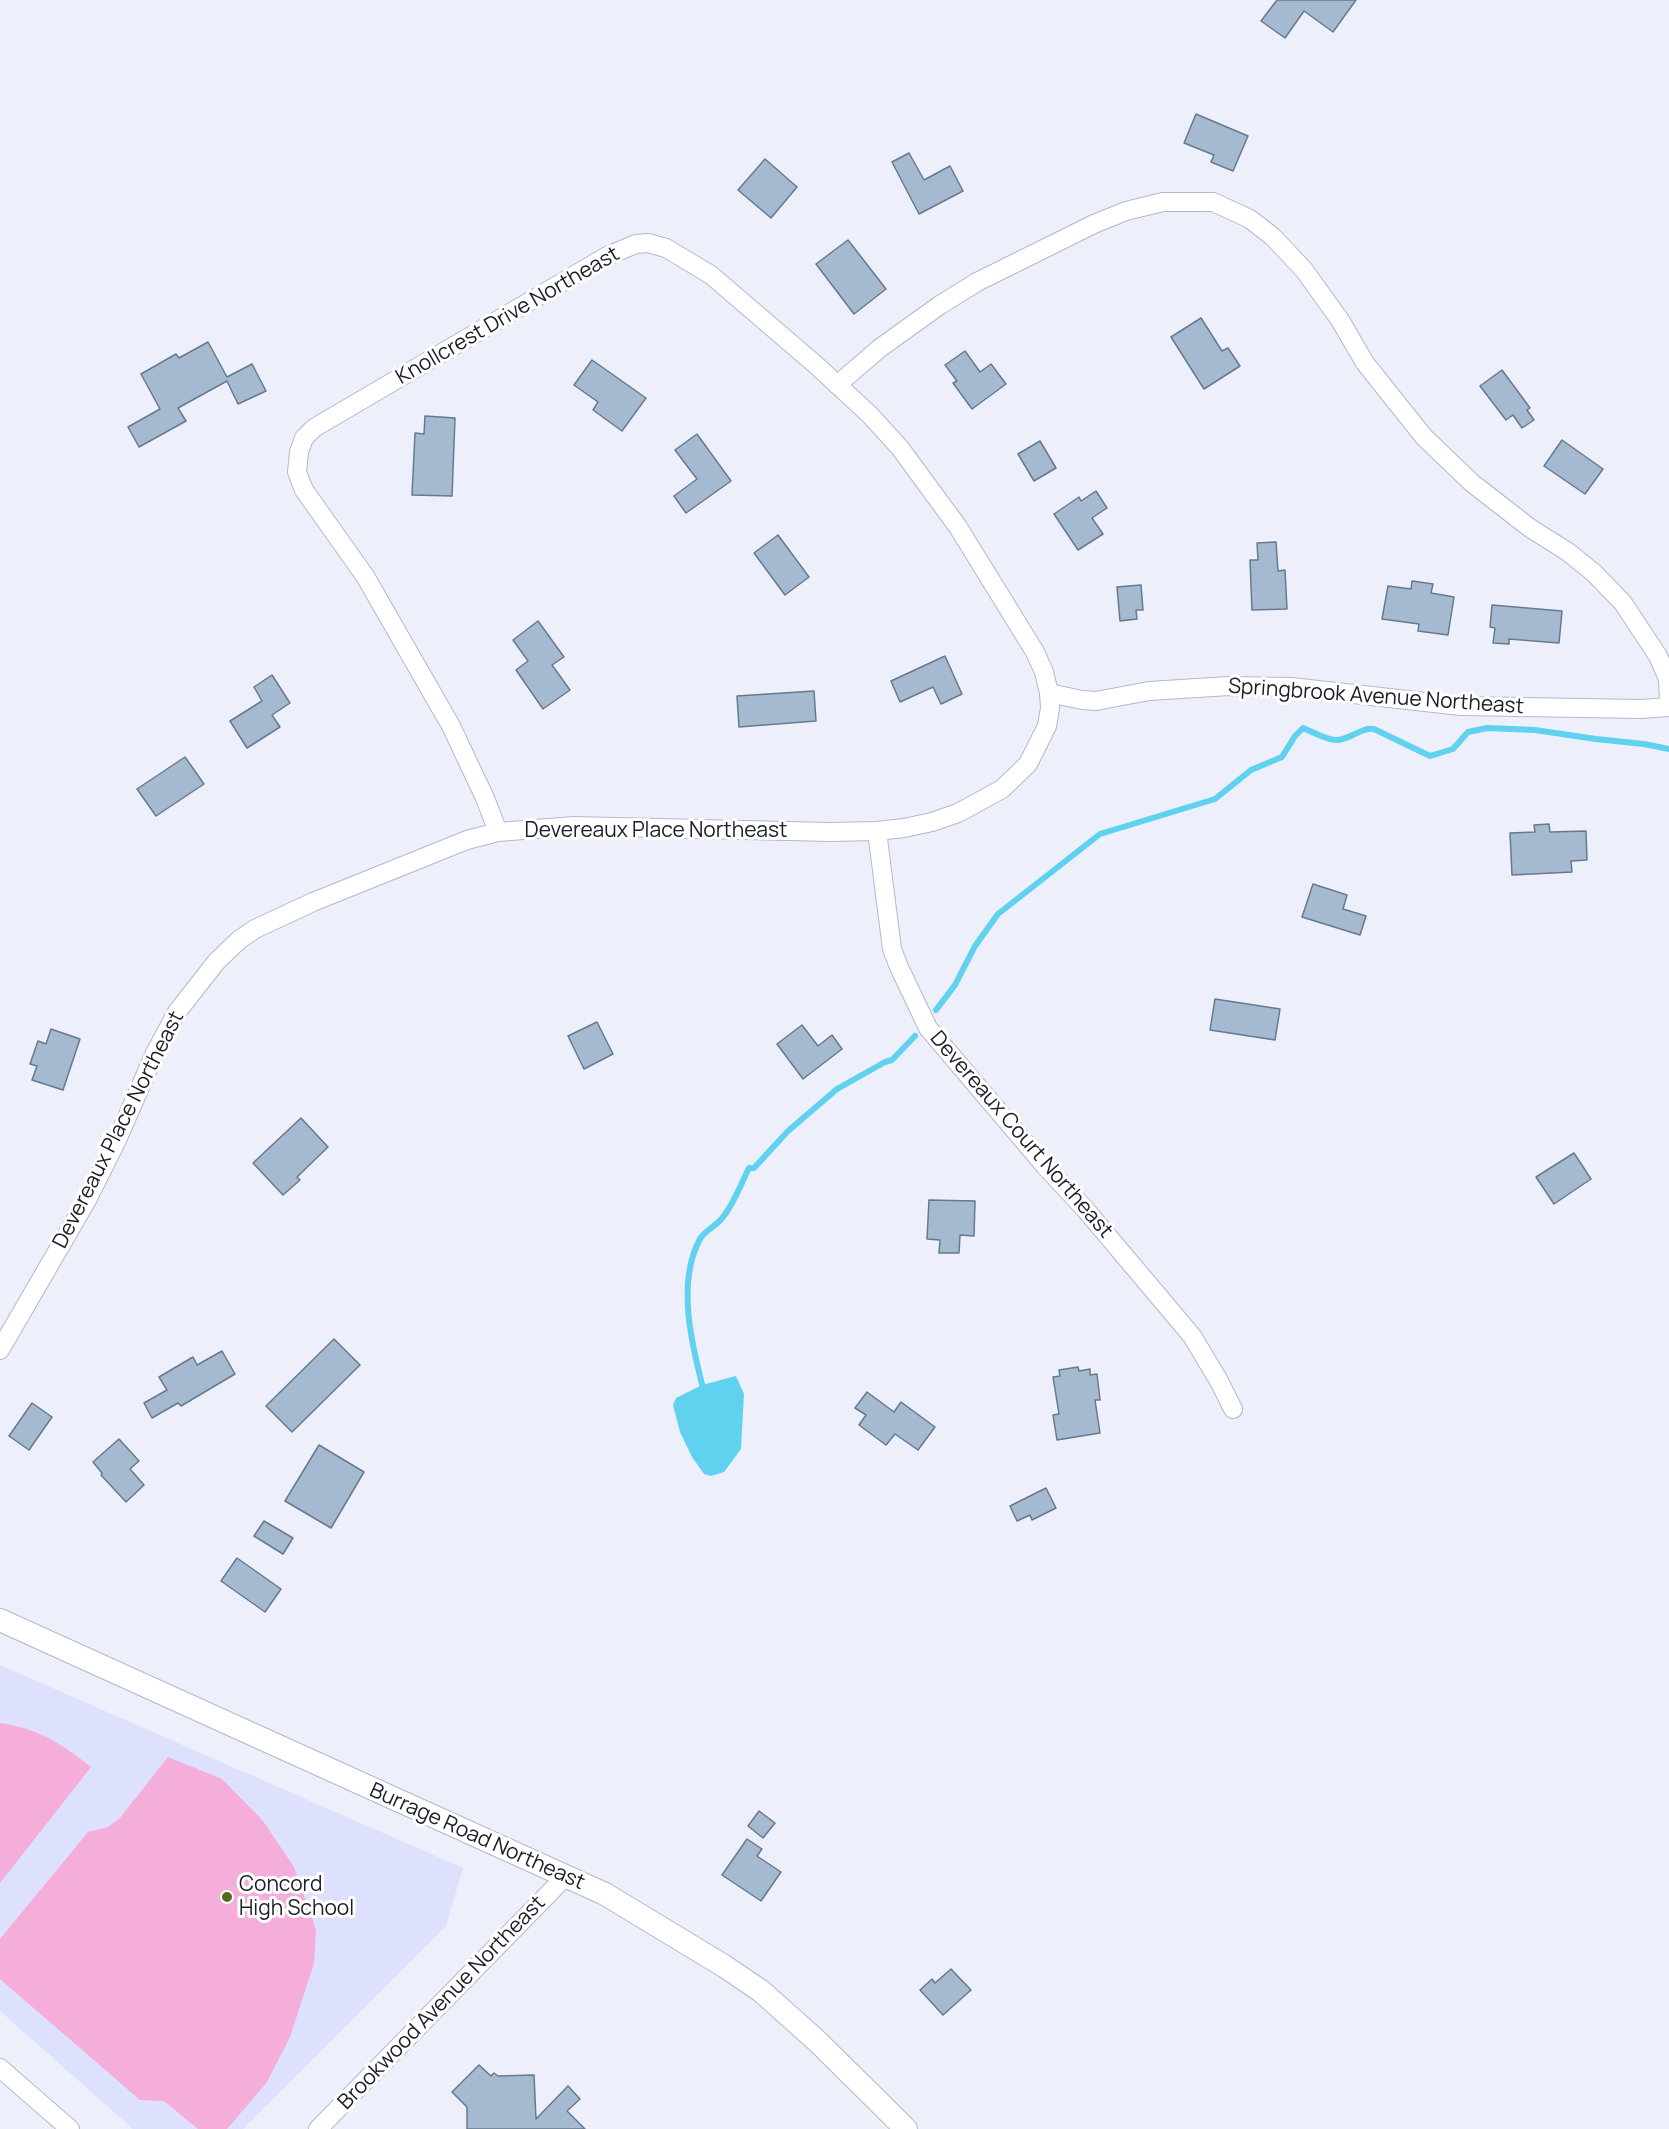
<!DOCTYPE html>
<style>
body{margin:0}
canvas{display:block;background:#edeffa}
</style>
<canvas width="1669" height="2129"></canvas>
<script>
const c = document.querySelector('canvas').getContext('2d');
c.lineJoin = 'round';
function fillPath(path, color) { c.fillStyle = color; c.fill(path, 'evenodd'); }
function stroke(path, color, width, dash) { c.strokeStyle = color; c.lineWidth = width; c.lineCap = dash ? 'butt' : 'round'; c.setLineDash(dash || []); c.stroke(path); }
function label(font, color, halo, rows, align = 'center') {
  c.font = font + ' Manrope,sans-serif'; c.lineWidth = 6; c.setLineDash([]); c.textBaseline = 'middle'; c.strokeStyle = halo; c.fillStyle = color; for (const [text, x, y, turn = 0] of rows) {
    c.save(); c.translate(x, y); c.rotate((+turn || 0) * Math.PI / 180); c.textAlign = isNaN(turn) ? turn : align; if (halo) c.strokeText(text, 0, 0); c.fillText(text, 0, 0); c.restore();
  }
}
fillPath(new Path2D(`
 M 0,1665 L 463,1868 L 446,1926 L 243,2129 L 133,2129 L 0,2011 Z`), '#dde1fd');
fillPath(new Path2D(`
 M 0,1723 C 37,1728 62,1744 91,1767 L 0,1883 Z
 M 168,1757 L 222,1779 L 263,1821 L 294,1867 L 316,1930 L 314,1963 L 290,2037 L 267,2082 L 227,2129 L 198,2129 L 164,2101 L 140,2100 L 0,1979 L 0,1939 L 88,1832 L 108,1827 L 120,1818 Z`), '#f5adda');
fillPath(new Path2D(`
 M 736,1376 L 744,1394 L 741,1449 L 724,1472 L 711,1476 L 704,1474 L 692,1457 L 680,1432 L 673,1405 L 676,1398 L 702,1385 Z`), '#60d2f0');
stroke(new Path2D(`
 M 936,1010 L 955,985 L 975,946 L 998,914 L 1100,834 L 1215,799 L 1251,770 L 1282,757 L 1295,736 L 1303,728 C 1313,732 1326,740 1336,740 C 1350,740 1361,727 1374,729 L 1430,756 L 1453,749 L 1468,732 L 1487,728 L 1535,730 L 1596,739 L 1644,744 L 1669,749
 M 704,1392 C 692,1346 676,1283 700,1239 C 705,1230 717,1226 723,1217 C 734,1203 741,1184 749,1168 L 754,1168 L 788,1131 L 837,1089 L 885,1062 L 892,1060 L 915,1036`), '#60d2f0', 6);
const building = new Path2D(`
 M 1277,0 L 1356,0 L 1333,32 L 1304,11 L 1285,38 L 1261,21 Z
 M 1196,114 L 1248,136 L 1233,171 L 1211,162 L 1214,155 L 1184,143 Z
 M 909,153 L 924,180 L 950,166 L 963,191 L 919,214 L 892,162 Z
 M 765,159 L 797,187 L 771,218 L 738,190 Z
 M 848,240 L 886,289 L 854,314 L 816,264 Z
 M 1201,318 L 1222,351 L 1228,348 L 1240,366 L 1204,389 L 1171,337 Z
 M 208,342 L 227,377 L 252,364 L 266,391 L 238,404 L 227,381 L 178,408 L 186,421 L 139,447 L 128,427 L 160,409 L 141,374 L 176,354 L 179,358 Z
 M 965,351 L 980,372 L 991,364 L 1006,384 L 972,409 L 953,383 L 957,381 L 945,365 Z
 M 592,360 L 646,398 L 622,431 L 593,410 L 598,402 L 574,385 Z
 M 1502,370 L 1530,408 L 1527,410 L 1534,420 L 1522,428 L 1513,415 L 1506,420 L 1480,386 Z
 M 425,416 L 455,418 L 452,496 L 412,495 L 415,433 L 424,434 Z
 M 697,434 L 731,481 L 686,513 L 674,496 L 697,479 L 675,450 Z
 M 1562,440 L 1603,469 L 1585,494 L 1544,466 Z
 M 1040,441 L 1056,468 L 1034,481 L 1018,454 Z
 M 1096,491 L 1107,508 L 1092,518 L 1103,534 L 1078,550 L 1054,514 L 1079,497 L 1081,501 Z
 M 778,535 L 809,577 L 785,595 L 754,553 Z
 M 1276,542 L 1278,571 L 1285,570 L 1287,609 L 1252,610 L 1250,560 L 1258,560 L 1257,543 Z
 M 1412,581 L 1433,584 L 1431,593 L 1454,597 L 1448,635 L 1418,631 L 1419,624 L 1382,619 L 1388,586 L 1411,589 Z
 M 1141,585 L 1143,610 L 1136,610 L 1137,619 L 1120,621 L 1117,587 Z
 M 1492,605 L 1562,611 L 1559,643 L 1509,639 L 1509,644 L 1493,643 L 1495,628 L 1490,627 Z
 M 538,621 L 564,657 L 552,665 L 570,690 L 543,709 L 516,670 L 528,661 L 513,640 Z
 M 945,656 L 962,694 L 941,704 L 933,687 L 900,702 L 891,681 Z
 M 272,675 L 290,703 L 272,715 L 280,727 L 247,748 L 230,721 L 262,701 L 254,687 Z
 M 814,691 L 816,721 L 739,727 L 737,696 Z
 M 185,757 L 204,784 L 156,816 L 137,789 Z
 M 1549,824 L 1550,832 L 1586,831 L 1587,860 L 1571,861 L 1572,872 L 1512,875 L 1510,833 L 1535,832 L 1534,825 Z
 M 1313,884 L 1347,895 L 1343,909 L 1366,916 L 1360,935 L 1302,917 Z
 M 1215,999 L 1280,1009 L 1275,1040 L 1210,1030 Z
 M 597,1022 L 613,1054 L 584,1069 L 568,1036 Z
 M 802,1025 L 818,1046 L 832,1035 L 842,1049 L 803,1079 L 777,1044 Z
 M 51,1029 L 80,1039 L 63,1090 L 32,1080 L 37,1066 L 30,1064 L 38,1041 L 46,1044 Z
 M 301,1118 L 328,1147 L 297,1177 L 300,1180 L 283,1195 L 253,1163 Z
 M 1574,1153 L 1591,1179 L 1554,1204 L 1536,1177 Z
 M 929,1200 L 975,1201 L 974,1236 L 960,1235 L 959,1253 L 939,1253 L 940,1240 L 927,1239 Z
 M 334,1339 L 360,1365 L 292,1432 L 266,1406 Z
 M 222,1351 L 235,1374 L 181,1406 L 178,1403 L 152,1418 L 144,1403 L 167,1390 L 159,1377 L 193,1357 L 197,1365 Z
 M 1078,1367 L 1079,1371 L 1090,1369 L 1090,1375 L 1097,1374 L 1100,1400 L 1095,1400 L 1100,1433 L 1057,1440 L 1053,1415 L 1059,1414 L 1053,1377 L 1060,1376 L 1059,1370 Z
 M 867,1392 L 894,1412 L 901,1402 L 935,1427 L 918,1450 L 895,1434 L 886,1445 L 859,1425 L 866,1415 L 855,1408 Z
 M 32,1403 L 52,1417 L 29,1450 L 9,1436 Z
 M 119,1439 L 139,1461 L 130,1469 L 144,1485 L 126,1502 L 101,1475 L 102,1473 L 93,1462 Z
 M 319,1445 L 364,1472 L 331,1528 L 285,1501 Z
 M 1046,1488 L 1056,1508 L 1032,1520 L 1030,1515 L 1017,1521 L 1010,1506 Z
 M 264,1521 L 293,1538 L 283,1554 L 254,1536 Z
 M 237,1558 L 281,1589 L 265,1612 L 221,1581 Z
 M 759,1811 L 775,1823 L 763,1838 L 748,1826 Z
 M 747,1839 L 762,1849 L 757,1856 L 781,1872 L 761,1901 L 722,1875 Z
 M 951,1969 L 971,1990 L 943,2015 L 920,1990 L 932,1979 L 935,1983 Z
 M 479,2065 L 491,2076 L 494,2073 L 498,2076 L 534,2075 L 536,2119 L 568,2086 L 580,2099 L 567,2111 L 585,2129 L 467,2129 L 467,2107 L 452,2092 Z`);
fillPath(building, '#a5bad0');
stroke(building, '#667a8f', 1.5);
const minor = new Path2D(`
 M 837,385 L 880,348 L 940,305 L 977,282 L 1094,224 L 1126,211 L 1163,202 L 1213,202 L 1250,219 L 1273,237 L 1304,270 L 1340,320 L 1365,363 L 1424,437 L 1472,483 L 1530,528 L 1568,552 L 1594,573 L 1623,603 L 1658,656 L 1668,679 L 1669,700
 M 1049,693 L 1082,700 L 1096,701 L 1149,691 L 1229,686 L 1291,687 L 1461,706 L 1641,709 L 1669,707
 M 877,831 L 892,949 L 899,967 L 928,1028 L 1045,1166 L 1085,1209 L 1192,1336 L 1219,1381 L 1233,1409
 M 0,1350 L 87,1200 L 117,1140 L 155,1053 L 177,1012 L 217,961 L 239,940 L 255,929 L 313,902 L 467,840 L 498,832 L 574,826 L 830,832 L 877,831 L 904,828 L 932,822 L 958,813 L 1002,789 L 1028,764 L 1047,726 L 1050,708 L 1049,693 L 1044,672 L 1035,652 L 958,527 L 900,448 L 870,415 L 816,365 L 711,275 L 666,248 L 648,243 L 636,244 L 607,256 L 314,428 L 304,438 L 299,452 L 297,472 L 304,490 L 365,576 L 451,726 L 485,798 L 498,832
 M 0,2068 L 70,2129
 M 318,2129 L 565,1877`);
const tertiary = new Path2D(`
 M 0,1620 L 605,1894 L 724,1966 L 761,1991 L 817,2041 L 906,2129`);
stroke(minor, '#b3b7d3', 20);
stroke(tertiary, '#b3b7d3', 24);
stroke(minor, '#fff', 18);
stroke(tertiary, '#fff', 22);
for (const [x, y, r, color] of [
 [227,1897,6,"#536b1b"]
]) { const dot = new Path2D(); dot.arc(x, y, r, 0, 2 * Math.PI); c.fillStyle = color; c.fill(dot); stroke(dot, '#fff', 2); }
label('21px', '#1d1e28', '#fff', [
 ["Knollcrest Drive Northeast",508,316,-30],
 ["Springbrook Avenue Northeast",1376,697,4],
 ["Devereaux Place Northeast",656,831],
 ["Devereaux Place Northeast",119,1130,-63],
 ["Devereaux Court Northeast",1021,1135,49],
 ["Burrage Road Northeast",477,1837,24],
 ["Brookwood Avenue Northeast",442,2003,-46]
]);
label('21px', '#1d1e28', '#fff', [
 ["Concord",239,1885],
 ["High School",239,1909]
], 'left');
</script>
